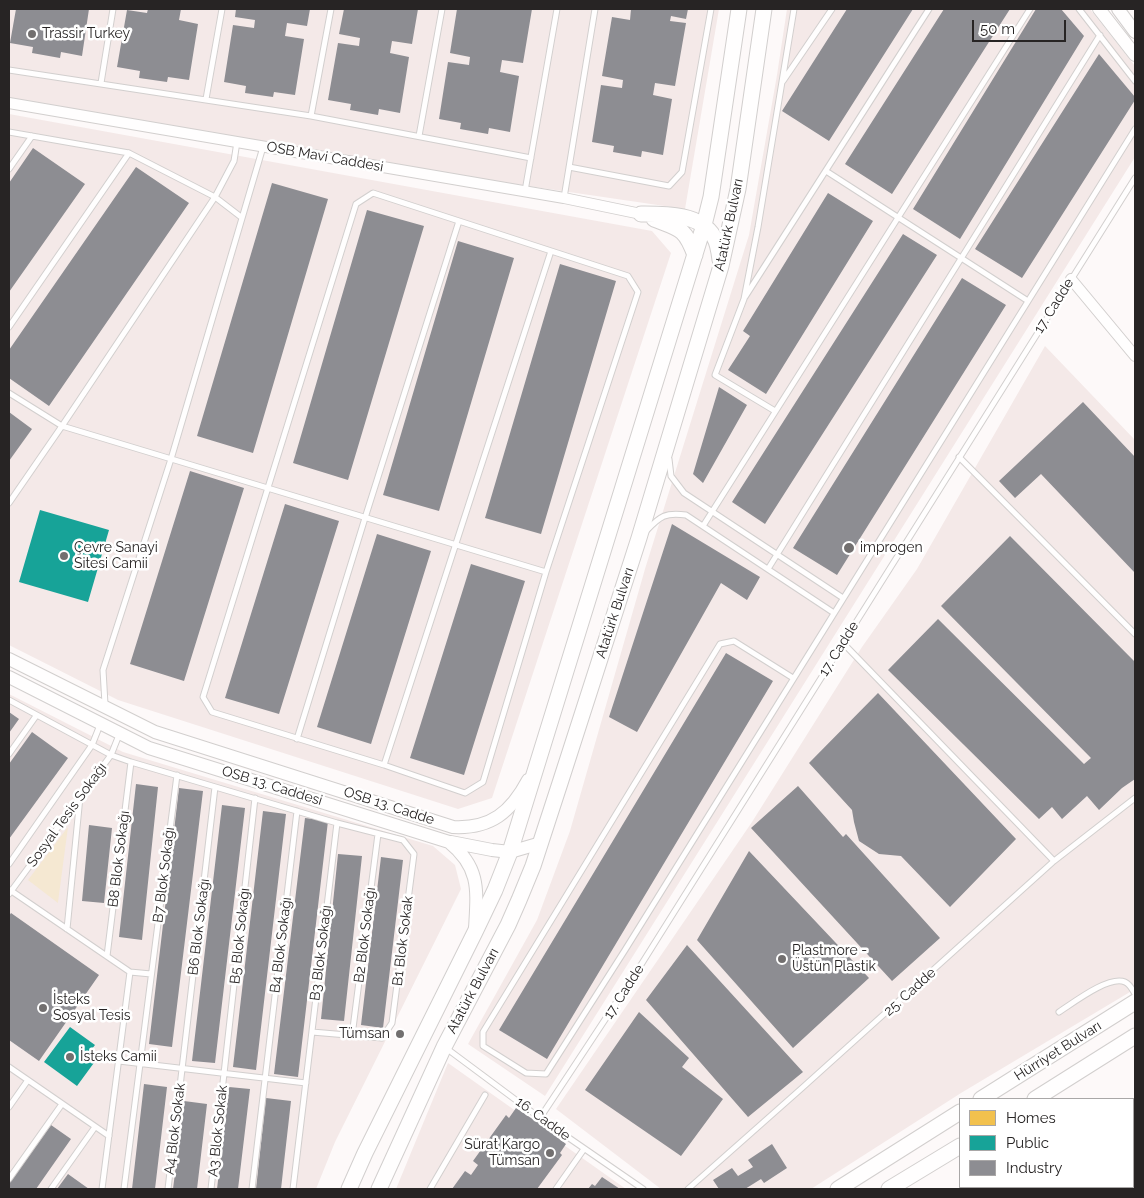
<!DOCTYPE html>
<meta charset="utf-8">
<style>
body{margin:0}
#map{position:relative;width:1144px;height:1198px;overflow:hidden;background:#fdf9f9;font-family:Raleway,sans-serif}
canvas{display:block}
.frame{position:absolute;inset:0;border:10px solid #272424;pointer-events:none}
.legend{position:absolute;left:959px;top:1098px;width:175px;height:90px;box-sizing:border-box;background:#fff;border:1px solid #a9a7a7;margin:0;padding:6px 9px;list-style:none;font-size:15px;color:#272424}
.legend li{display:flex;align-items:center;gap:10px;height:25px}
.legend b{width:25px;border:1px solid #a9a7a7}
.scale{position:absolute;left:972px;top:20px;width:94px;height:22px;box-sizing:border-box;border:2px solid #272424;border-top:0;padding-left:6px;font-size:15px;line-height:18px;white-space:nowrap;color:#272424;-webkit-text-stroke:4px #fff;paint-order:stroke}
</style>
<div id="map">
<canvas width="1144" height="1198"></canvas>
<div class="frame"></div>
<ul class="legend">
<li><b style="height:14px;background:#f2c14e"></b>Homes</li>
<li><b style="height:14px;background:#17a398"></b>Public</li>
<li><b style="height:14px;background:#8d8d92"></b>Industry</li>
</ul>
<div class="scale">50 m</div>
</div>
<script>
const c = document.querySelector('canvas').getContext('2d');
c.lineJoin = 'round';
function fillPath(path, color) { c.fillStyle = color; c.fill(path, 'evenodd'); }
function stroke(path, color, width, dash) { c.strokeStyle = color; c.lineWidth = width; c.lineCap = dash ? 'butt' : 'round'; c.setLineDash(dash || []); c.stroke(path); }
function label(font, color, halo, rows, align = 'center') {
  c.font = font + ' Raleway,sans-serif'; c.lineWidth = 5; c.setLineDash([]); c.textBaseline = 'middle'; c.strokeStyle = halo; c.fillStyle = color; for (const [text, x, y, turn = 0] of rows) {
    c.save(); c.translate(x, y); c.rotate((+turn || 0) * Math.PI / 180); c.textAlign = isNaN(turn) ? turn : align; if (halo) c.strokeText(text, 0, 0); c.fillText(text, 0, 0); c.restore();
  }
}
fillPath(new Path2D(`
 M 9,9 L 719,9 L 685,209 L 378,164 L 9,100 Z
 M 787,9 L 1090,9 L 1135,66 L 1135,157 L 545,1096 L 468,1044 L 537,920 L 570,831 L 645,569 L 749,235 L 777,75 Z
 M 9,114 L 652,231 L 671,253 L 492,798 L 458,809 L 118,700 L 9,645 Z
 M 1045,346 L 1135,440 L 1135,989 L 961,1093 L 811,1189 L 661,1189 L 556,1109 L 752,822 L 862,647 L 917,569 Z
 M 9,694 L 123,752 L 433,846 L 455,865 L 461,889 L 335,1142 L 316,1189 L 9,1189 Z
 M 448,1063 L 626,1189 L 396,1189 Z`), '#f4e9e8');
fillPath(new Path2D(`
 M 68,827 L 58,902 L 58,903 L 28,880 Z`), '#f5e8d2');
fillPath(new Path2D(`
 M 1135,1135 L 1135,1184 L 1133,1186 L 1133,1136 Z
 M 1041,1187 L 1131,1187 L 1128,1189 L 1037,1189 Z`), '#f2c14e');
fillPath(new Path2D(`
 M 40,510 L 109,530 L 88,602 L 19,582 Z
 M 70,1027 L 95,1045 L 88,1054 L 96,1060 L 77,1086 L 44,1062 Z`), '#17a398');
fillPath(new Path2D(`
 M 16,9 L 89,9 L 82,56 L 61,52 L 60,58 L 32,53 L 33,47 L 10,43 Z
 M 148,9 L 181,9 L 179,20 L 198,24 L 189,80 L 168,77 L 167,82 L 139,78 L 140,71 L 117,67 L 127,10 L 147,13 Z
 M 236,9 L 310,9 L 307,26 L 287,23 L 285,36 L 304,39 L 295,95 L 274,92 L 273,97 L 245,93 L 246,86 L 224,82 L 233,25 L 254,28 L 255,20 L 235,17 Z
 M 344,9 L 418,9 L 412,44 L 392,41 L 390,53 L 409,57 L 400,113 L 379,109 L 378,115 L 350,110 L 351,104 L 328,100 L 338,43 L 359,46 L 360,38 L 339,34 Z
 M 457,9 L 532,9 L 523,63 L 502,60 L 500,72 L 519,76 L 510,132 L 489,128 L 488,134 L 460,129 L 461,123 L 439,119 L 448,62 L 469,65 L 470,57 L 450,53 Z
 M 631,9 L 688,9 L 686,19 L 671,16 L 670,21 L 686,23 L 675,86 L 655,83 L 653,95 L 672,99 L 663,155 L 642,151 L 641,157 L 613,152 L 614,146 L 592,142 L 601,85 L 622,88 L 623,80 L 602,76 L 612,17 L 630,20 Z
 M 847,9 L 913,9 L 829,141 L 782,111 Z
 M 944,9 L 1010,9 L 892,194 L 845,164 Z
 M 1036,9 L 1061,9 L 1084,36 L 960,239 L 913,209 Z
 M 1099,54 L 1135,97 L 1135,100 L 1022,278 L 975,249 Z
 M 33,148 L 85,184 L 9,292 L 9,183 Z
 M 136,167 L 189,203 L 49,406 L 9,378 L 9,350 Z
 M 272,183 L 328,199 L 253,453 L 197,436 Z
 M 828,193 L 873,221 L 766,394 L 728,370 L 750,336 L 743,331 Z
 M 367,210 L 424,226 L 348,480 L 293,463 Z
 M 903,234 L 937,255 L 765,524 L 732,502 Z
 M 458,241 L 514,258 L 439,511 L 383,495 Z
 M 560,264 L 616,281 L 541,534 L 485,518 Z
 M 962,278 L 1006,305 L 837,575 L 793,548 Z
 M 719,387 L 747,405 L 703,483 L 693,474 Z
 M 1083,402 L 1135,457 L 1135,573 L 1041,474 L 1015,498 L 999,481 Z
 M 9,412 L 32,429 L 9,461 Z
 M 190,471 L 244,488 L 184,681 L 130,664 Z
 M 285,504 L 339,521 L 279,714 L 225,698 Z
 M 672,524 L 760,577 L 747,600 L 721,583 L 637,732 L 609,717 Z
 M 377,534 L 431,551 L 371,744 L 317,727 Z
 M 1010,536 L 1135,662 L 1135,779 L 1122,788 L 1099,810 L 1087,796 L 1062,819 L 1052,807 L 1039,819 L 888,670 L 938,619 L 1084,764 L 1091,758 L 941,606 Z
 M 471,564 L 525,581 L 464,775 L 410,758 Z
 M 726,653 L 773,681 L 547,1059 L 499,1030 Z
 M 878,693 L 1016,839 L 950,907 L 901,856 L 879,854 L 859,841 L 854,822 L 852,810 L 809,763 Z
 M 9,712 L 19,719 L 9,733 Z
 M 32,732 L 68,758 L 9,839 L 9,764 Z
 M 136,784 L 158,787 L 142,940 L 119,937 Z
 M 798,786 L 843,837 L 846,834 L 940,938 L 892,981 L 751,828 Z
 M 179,788 L 203,791 L 172,1047 L 149,1044 Z
 M 222,805 L 245,808 L 215,1063 L 192,1061 Z
 M 263,811 L 286,814 L 256,1070 L 233,1067 Z
 M 305,818 L 328,821 L 298,1077 L 274,1074 Z
 M 89,825 L 112,828 L 104,903 L 82,901 Z
 M 749,851 L 869,978 L 793,1048 L 697,940 Z
 M 338,854 L 362,856 L 344,1021 L 321,1019 Z
 M 381,857 L 403,860 L 383,1028 L 361,1025 Z
 M 11,913 L 99,975 L 39,1061 L 9,1040 L 9,916 Z
 M 687,945 L 803,1072 L 748,1117 L 646,1000 Z
 M 639,1012 L 689,1058 L 682,1067 L 723,1099 L 681,1156 L 585,1090 Z
 M 144,1084 L 167,1087 L 155,1189 L 132,1189 Z
 M 229,1087 L 250,1089 L 238,1189 L 217,1189 Z
 M 266,1098 L 291,1101 L 281,1189 L 256,1189 Z
 M 184,1101 L 207,1104 L 197,1189 L 173,1189 Z
 M 516,1108 L 537,1122 L 539,1120 L 546,1124 L 544,1127 L 566,1144 L 560,1153 L 562,1155 L 537,1189 L 452,1189 L 465,1171 L 471,1175 L 478,1165 L 473,1161 L 506,1115 L 509,1118 Z
 M 51,1125 L 71,1139 L 36,1189 L 9,1189 L 9,1184 Z
 M 772,1144 L 787,1168 L 764,1183 L 761,1179 L 745,1189 L 719,1189 L 713,1180 L 732,1168 L 738,1176 L 753,1167 L 748,1160 Z
 M 68,1174 L 89,1189 L 57,1189 Z
 M 602,1177 L 620,1189 L 588,1189 L 592,1184 L 595,1186 Z`), '#8d8d92');
const service = new Path2D(`
 M 1079,9 L 1135,81
 M 9,70 L 311,116 L 531,158
 M 783,81 L 832,9
 M 101,83 L 113,9
 M 206,99 L 222,9
 M 311,116 L 331,9
 M 9,132 L 129,153 L 215,197 L 241,217
 M 419,136 L 442,9
 M 569,167 L 669,186 L 682,172 L 711,9
 M 9,169 L 32,136
 M 826,171 L 1028,301
 M 525,191 L 557,9
 M 373,193 L 628,276 L 638,292 L 546,572 L 483,782 L 465,793 L 384,765 L 212,712 L 203,697 L 356,204 Z
 M 564,198 L 595,9
 M 745,297 L 929,9
 M 9,327 L 129,153
 M 9,393 L 62,426 L 546,572
 M 775,411 L 715,375 L 744,299 L 758,227 L 794,9
 M 959,457 L 1135,634
 M 669,459 L 671,476 L 684,493 L 843,598
 M 9,503 L 62,426 L 215,197 L 234,161 L 237,142
 M 703,526 L 1030,9
 M 646,531 C 660,516 666,512 686,515 L 834,613
 M 768,569 L 1100,35
 M 843,643 L 1054,861
 M 793,678 L 734,641 L 720,644 L 483,1032 L 483,1046 L 526,1073 L 546,1074 L 625,950 L 1135,129
 M 9,700 L 111,755 L 131,762 L 337,823 L 403,840 L 414,854 L 392,1023 L 382,1038 L 312,1032
 M 105,704 L 103,670 L 171,459 L 263,147
 M 297,739 L 365,518 L 459,221
 M 9,754 L 36,716
 M 384,765 L 551,251
 M 9,864 L 92,745 L 100,725
 M 10,890 L 130,972 L 151,974
 M 9,894 L 111,755 L 119,735
 M 67,929 L 80,797
 M 107,956 L 131,762
 M 1059,1012 C 1073,1003 1109,975 1125,982 C 1130,984 1132,989 1135,994
 M 352,1036 L 378,834
 M 446,1048 L 540,1118 L 643,1189
 M 119,1061 L 306,1083
 M 9,1067 L 109,1136
 M 9,1107 L 28,1080
 M 1133,1117 L 1135,1116
 M 540,1118 L 639,968 L 1135,178
 M 9,1179 L 62,1104
 M 51,1189 L 95,1127
 M 102,1189 L 130,972
 M 124,1189 L 177,775
 M 168,1189 L 215,787
 M 211,1189 L 255,798
 M 252,1189 L 297,811
 M 293,1189 L 337,823
 M 430,1189 L 485,1095
 M 556,1189 L 584,1149
 M 688,1189 L 802,1088 L 1054,861 L 1135,798
 M 1019,1189 L 1023,1187`);
const minor = new Path2D(`
 M 9,103 L 564,198 L 641,214
 M 1071,279 L 1135,356`);
const tertiary = new Path2D(`
 M 1099,9 L 1135,55
 M 1118,9 L 1135,32
 M 9,659 L 155,732 L 453,827 C 491,829 511,812 528,780
 M 9,677 L 149,748 L 449,842 C 481,868 477,891 475,929
 M 451,842 L 492,850 L 510,852 L 541,843`);
const primary = new Path2D(`
 M 641,214 C 665,214 700,213 714,237 C 718,243 719,252 720,260
 M 654,219 C 680,229 685,228 695,255
 M 981,1099 L 1135,1002
 M 1035,1099 L 1135,1036
 M 349,1189 L 365,1153 L 475,932 L 495,890 L 510,852 L 704,225 L 711,197 L 739,9
 M 379,1189 L 444,1047 L 508,925 L 519,900 L 533,866 L 561,780 L 639,538 L 721,266 L 738,189 L 764,9
 M 838,1189 L 960,1112
 M 889,1189 L 960,1146`);
stroke(service, '#d2cfce', 7);
stroke(minor, '#d2cfce', 12);
stroke(tertiary, '#d2cfce', 14);
stroke(primary, '#d2cfce', 17);
stroke(service, '#fffefe', 5);
stroke(minor, '#fffefe', 10);
stroke(tertiary, '#fffefe', 12);
stroke(primary, '#fffefe', 15);
for (const [x, y, r, color] of [
 [32,34,5,"#726f6f"],
 [849,548,6,"#726f6f"],
 [64,556,5,"#726f6f"],
 [782,959,5,"#726f6f"],
 [43,1008,5,"#726f6f"],
 [400,1034,5,"#726f6f"],
 [70,1057,5,"#726f6f"],
 [550,1153,5,"#726f6f"]
]) { const dot = new Path2D(); dot.arc(x, y, r, 0, 2 * Math.PI); c.fillStyle = color; c.fill(dot); stroke(dot, '#fff', 2); }
label('14px', '#272424', '#fff', [
 ["Trassir Turkey",42,34],
 ["Çevre Sanayi",74,548],
 ["Sitesi Camii",74,564],
 ["improgen",860,548],
 ["Plastmore -",792,951],
 ["Üstün Plastik",792,967],
 ["İsteks",53,1000],
 ["Sosyal Tesis",53,1016],
 ["Tümsan",390,1034,"right"],
 ["İsteks Camii",80,1057],
 ["Sürat Kargo",540,1145,"right"],
 ["Tümsan",540,1161,"right"]
], 'left');
label('14px', '#272424', '#fff', [
 ["OSB Mavi Caddesi",325,157,10],
 ["Atatürk Bulvarı",729,225,-78],
 ["17. Cadde",1054,306,-58],
 ["Atatürk Bulvarı",615,613,-72],
 ["17. Cadde",839,649,-58],
 ["OSB 13. Caddesi",272,786,17],
 ["OSB 13. Cadde",389,806,18],
 ["Sosyal Tesis Sokağı",67,815,-54],
 ["B8 Blok Sokağı",119,859,-83],
 ["B7 Blok Sokağı",164,875,-83],
 ["B6 Blok Sokağı",199,927,-83],
 ["B2 Blok Sokağı",365,935,-83],
 ["B5 Blok Sokağı",240,936,-84],
 ["B1 Blok Sokak",403,941,-83],
 ["B4 Blok Sokağı",281,945,-83],
 ["B3 Blok Sokağı",321,953,-83],
 ["Atatürk Bulvarı",473,991,-62],
 ["17. Cadde",624,992,-57],
 ["25. Cadde",910,992,-42],
 ["Hürriyet Bulvarı",1058,1051,-32],
 ["16. Cadde",543,1119,36],
 ["A4 Blok Sokak",175,1129,-83],
 ["A3 Blok Sokak",218,1131,-84]
]);
</script>
